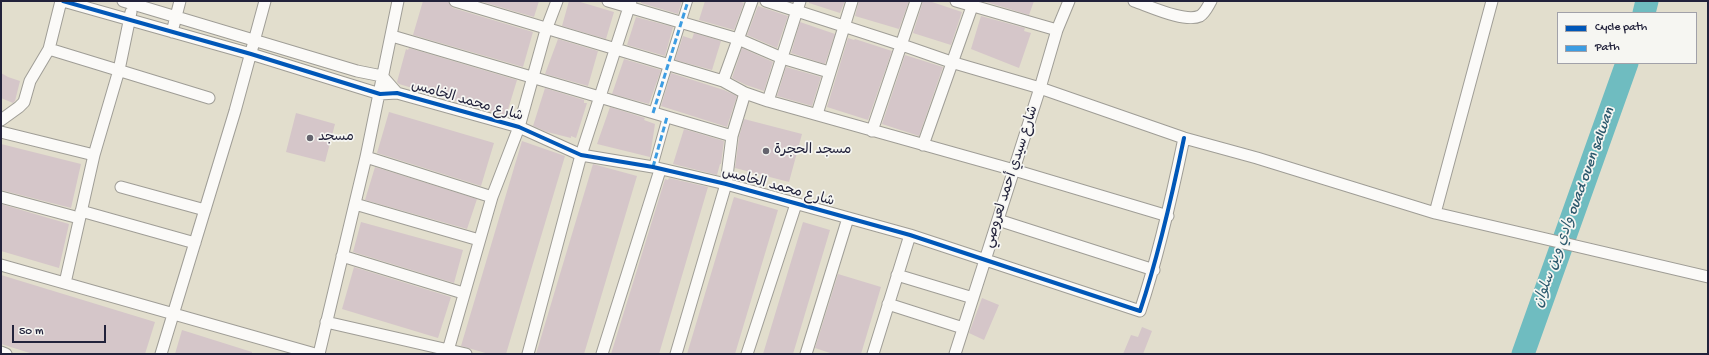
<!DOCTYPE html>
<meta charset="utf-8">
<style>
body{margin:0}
#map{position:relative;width:1709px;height:355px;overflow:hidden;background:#e2decd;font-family:"Gochi Hand",sans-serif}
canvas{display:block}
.frame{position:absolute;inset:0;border:2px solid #22223b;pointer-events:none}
.legend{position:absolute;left:1557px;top:12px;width:140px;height:52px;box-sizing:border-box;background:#f6f6f2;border:1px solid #a1a1a9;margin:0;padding:5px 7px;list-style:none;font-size:12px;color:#22223b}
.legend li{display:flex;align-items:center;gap:8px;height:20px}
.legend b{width:20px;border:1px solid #a1a1a9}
.scale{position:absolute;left:12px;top:325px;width:94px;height:18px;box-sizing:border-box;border:2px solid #22223b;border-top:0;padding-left:5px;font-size:12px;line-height:14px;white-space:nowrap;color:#22223b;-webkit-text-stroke:3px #f6f6f2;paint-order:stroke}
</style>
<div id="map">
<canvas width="1709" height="355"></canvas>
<div class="frame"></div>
<ul class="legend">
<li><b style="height:5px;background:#0057b8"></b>Cycle path</li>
<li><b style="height:5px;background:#3c9ce2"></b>Path</li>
</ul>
<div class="scale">50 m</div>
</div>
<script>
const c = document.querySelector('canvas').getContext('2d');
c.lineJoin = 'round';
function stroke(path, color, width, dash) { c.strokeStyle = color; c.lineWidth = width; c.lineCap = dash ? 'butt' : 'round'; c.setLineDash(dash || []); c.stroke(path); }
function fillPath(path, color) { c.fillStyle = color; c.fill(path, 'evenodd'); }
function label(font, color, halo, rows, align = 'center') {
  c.font = font + ' "Gochi Hand","Playpen Sans Arabic",sans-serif'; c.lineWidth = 3.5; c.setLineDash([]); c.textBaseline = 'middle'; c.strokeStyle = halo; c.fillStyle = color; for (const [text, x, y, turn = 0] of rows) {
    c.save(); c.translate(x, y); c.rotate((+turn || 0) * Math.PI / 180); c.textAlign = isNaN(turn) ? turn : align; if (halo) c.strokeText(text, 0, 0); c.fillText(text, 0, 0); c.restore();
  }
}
stroke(new Path2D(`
 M 1644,13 L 1647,1
 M 1523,354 L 1627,63`), '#6fbcc0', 23);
fillPath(new Path2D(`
 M 423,1 L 448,1 L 450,5 L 453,8 L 533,32 L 523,67 L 413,35 Z
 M 479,1 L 539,1 L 534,17 Z
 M 569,1 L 577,1 L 614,12 L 606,39 L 562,26 Z
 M 641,1 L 682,1 L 678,14 L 641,3 Z
 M 705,1 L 738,1 L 744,3 L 734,30 L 699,20 Z
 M 809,1 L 845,1 L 840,13 L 809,3 Z
 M 859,1 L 909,1 L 899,29 L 855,16 Z
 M 923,1 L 929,1 L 962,12 L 951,45 L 913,33 Z
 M 986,1 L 1034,1 L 1029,15 L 986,2 Z
 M 758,6 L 788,16 L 777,48 L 747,35 Z
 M 981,16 L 1025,28 L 1024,31 L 1031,33 L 1019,68 L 971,49 Z
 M 636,17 L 673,27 L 665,56 L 627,45 Z
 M 800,22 L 835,34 L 825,64 L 791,53 Z
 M 694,33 L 721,41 L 712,70 L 675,60 L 683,36 L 692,39 Z
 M 848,38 L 854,40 L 855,39 L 892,51 L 868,120 L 827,107 Z
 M 558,39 L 598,51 L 588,86 L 545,74 Z
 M 409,48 L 517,80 L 506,116 L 399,84 L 397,82 L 406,49 L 408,50 Z
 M 742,48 L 773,62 L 764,91 L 746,85 L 732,78 Z
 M 905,55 L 943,67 L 919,136 L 882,124 Z
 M 624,59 L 661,70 L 649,104 L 612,94 Z
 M 786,67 L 821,77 L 812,106 L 777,96 Z
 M 1,73 L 8,77 L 20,81 L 15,101 L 13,103 L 1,98 Z
 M 671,73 L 724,90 L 737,96 L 727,127 L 661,106 Z
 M 545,88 L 584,100 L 584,103 L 587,103 L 576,138 L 571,136 L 571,138 L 547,132 L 533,126 Z
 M 610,107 L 645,118 L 644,120 L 655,124 L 650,157 L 597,144 Z
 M 389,112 L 494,143 L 481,186 L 377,153 Z
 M 296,113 L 335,124 L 325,162 L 286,152 Z
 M 744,119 L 802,134 L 789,182 L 735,168 L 739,137 Z
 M 684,129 L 724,141 L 721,164 L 720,164 L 717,175 L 673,164 Z
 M 522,141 L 565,156 L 506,354 L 489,354 L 461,346 Z
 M 1,144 L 81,164 L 71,208 L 1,190 Z
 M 593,164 L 637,176 L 584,354 L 536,354 Z
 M 375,167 L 477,199 L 467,229 L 365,200 Z
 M 669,178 L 708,187 L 659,354 L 611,354 L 665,179 L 668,180 Z
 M 734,197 L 778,210 L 735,354 L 687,354 Z
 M 1,204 L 69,224 L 59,268 L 1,251 Z
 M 361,222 L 463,250 L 454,283 L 353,252 Z
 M 803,222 L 830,230 L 793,354 L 763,354 Z
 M 354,267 L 451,297 L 438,338 L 342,309 Z
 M 838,274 L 881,287 L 861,354 L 833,354 L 815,348 Z
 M 1,275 L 155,322 L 145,354 L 33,354 L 1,344 Z
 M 982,298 L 999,305 L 984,340 L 969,333 Z
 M 1142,327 L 1152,331 L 1143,354 L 1123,354 L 1131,335 L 1138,337 Z
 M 182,330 L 252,352 L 252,354 L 175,354 Z`), '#d5c6c9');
const pedestrian = new Path2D(`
 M 653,113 L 688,1
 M 653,167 L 667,117`);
const minor = new Path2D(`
 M 63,1 L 251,54 L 380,94 L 397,93 L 519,127 L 581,155 L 653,167 L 726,184 L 910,235 L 1140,311 C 1159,254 1172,196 1184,138
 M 123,1 L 357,71 L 382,76 L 397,93
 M 455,1 L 723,81 L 745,93 L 768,101 L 1014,170 L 1168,216
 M 608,1 L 738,39 L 782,58 L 829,72
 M 766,1 L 902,45 L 951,62 L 1040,88 L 1184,138 L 1257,158 L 1435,213 L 1708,277
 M 956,1 L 1057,30
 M 1134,1 C 1149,6 1185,23 1200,16 C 1205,13 1208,6 1211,1
 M 172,32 L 180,1
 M 392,36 L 732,136
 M 49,49 L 209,98
 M 723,81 L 752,1
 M 768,101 L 800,1
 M 817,114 L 852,1
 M 1,120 L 19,107 L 24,102 L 30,81 L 49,49 L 61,1
 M 872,131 L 916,1
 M 1,132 L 94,155
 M 923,145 L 974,1
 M 366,157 L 492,197
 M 121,187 L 205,210
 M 1,197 L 79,218
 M 355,204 L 479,240
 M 81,211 L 195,243
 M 1435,213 L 1492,1
 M 998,220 L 1154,270
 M 342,256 L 463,293
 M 1,265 L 315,354
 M 897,275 L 973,298
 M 65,283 L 94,155 L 119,70 L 131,12
 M 888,304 L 963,328
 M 326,322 L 466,354
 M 1,352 L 6,354
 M 161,354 L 235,111 L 265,1
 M 319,354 L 366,157 L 398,1
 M 447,354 L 492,197 L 519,127 L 546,30 L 557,1
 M 528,354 L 581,155 L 631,1
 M 602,354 L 660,170
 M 676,354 L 726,184 L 732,136 L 745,93
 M 747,354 L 796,204
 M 806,354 L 848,218
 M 873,354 L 910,235
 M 955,354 L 1040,88 L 1057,30 L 1069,1`);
stroke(pedestrian, '#9f9d96', 10);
stroke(minor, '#9f9d96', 13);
stroke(pedestrian, '#fbfaf8', 8);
stroke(minor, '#fbfaf8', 11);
stroke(new Path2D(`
 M 653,113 L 688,1
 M 653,167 L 667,117`), '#3c9ce2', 3, [6, 3]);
stroke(new Path2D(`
 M 63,1 L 251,54 L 380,94 L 397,93 L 519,127 L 581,155 L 653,167 L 726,184 L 910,235 L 1140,311 C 1159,254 1172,196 1184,138`), '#0057b8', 4);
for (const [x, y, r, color] of [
 [310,138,4,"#65646e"],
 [766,151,4,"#65646e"]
]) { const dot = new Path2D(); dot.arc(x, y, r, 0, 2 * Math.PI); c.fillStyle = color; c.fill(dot); stroke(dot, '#f6f6f2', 1.5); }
label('14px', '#22223b', '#f6f6f2', [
 ["شارع محمد الخامس",467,102,16],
 ["شارع سيدي أحمد لعروصي",1012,177,-72],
 ["شارع محمد الخامس",778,188,15]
]);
label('14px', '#22223b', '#f6f6f2', [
 ["مسجد",318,138],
 ["مسجد الحجرة",774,151]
], 'left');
label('italic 15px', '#2d5a6e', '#f6f6f2', [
 ["وادي وين سلوان ouad ouen salwan",1575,208,-70]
]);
</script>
